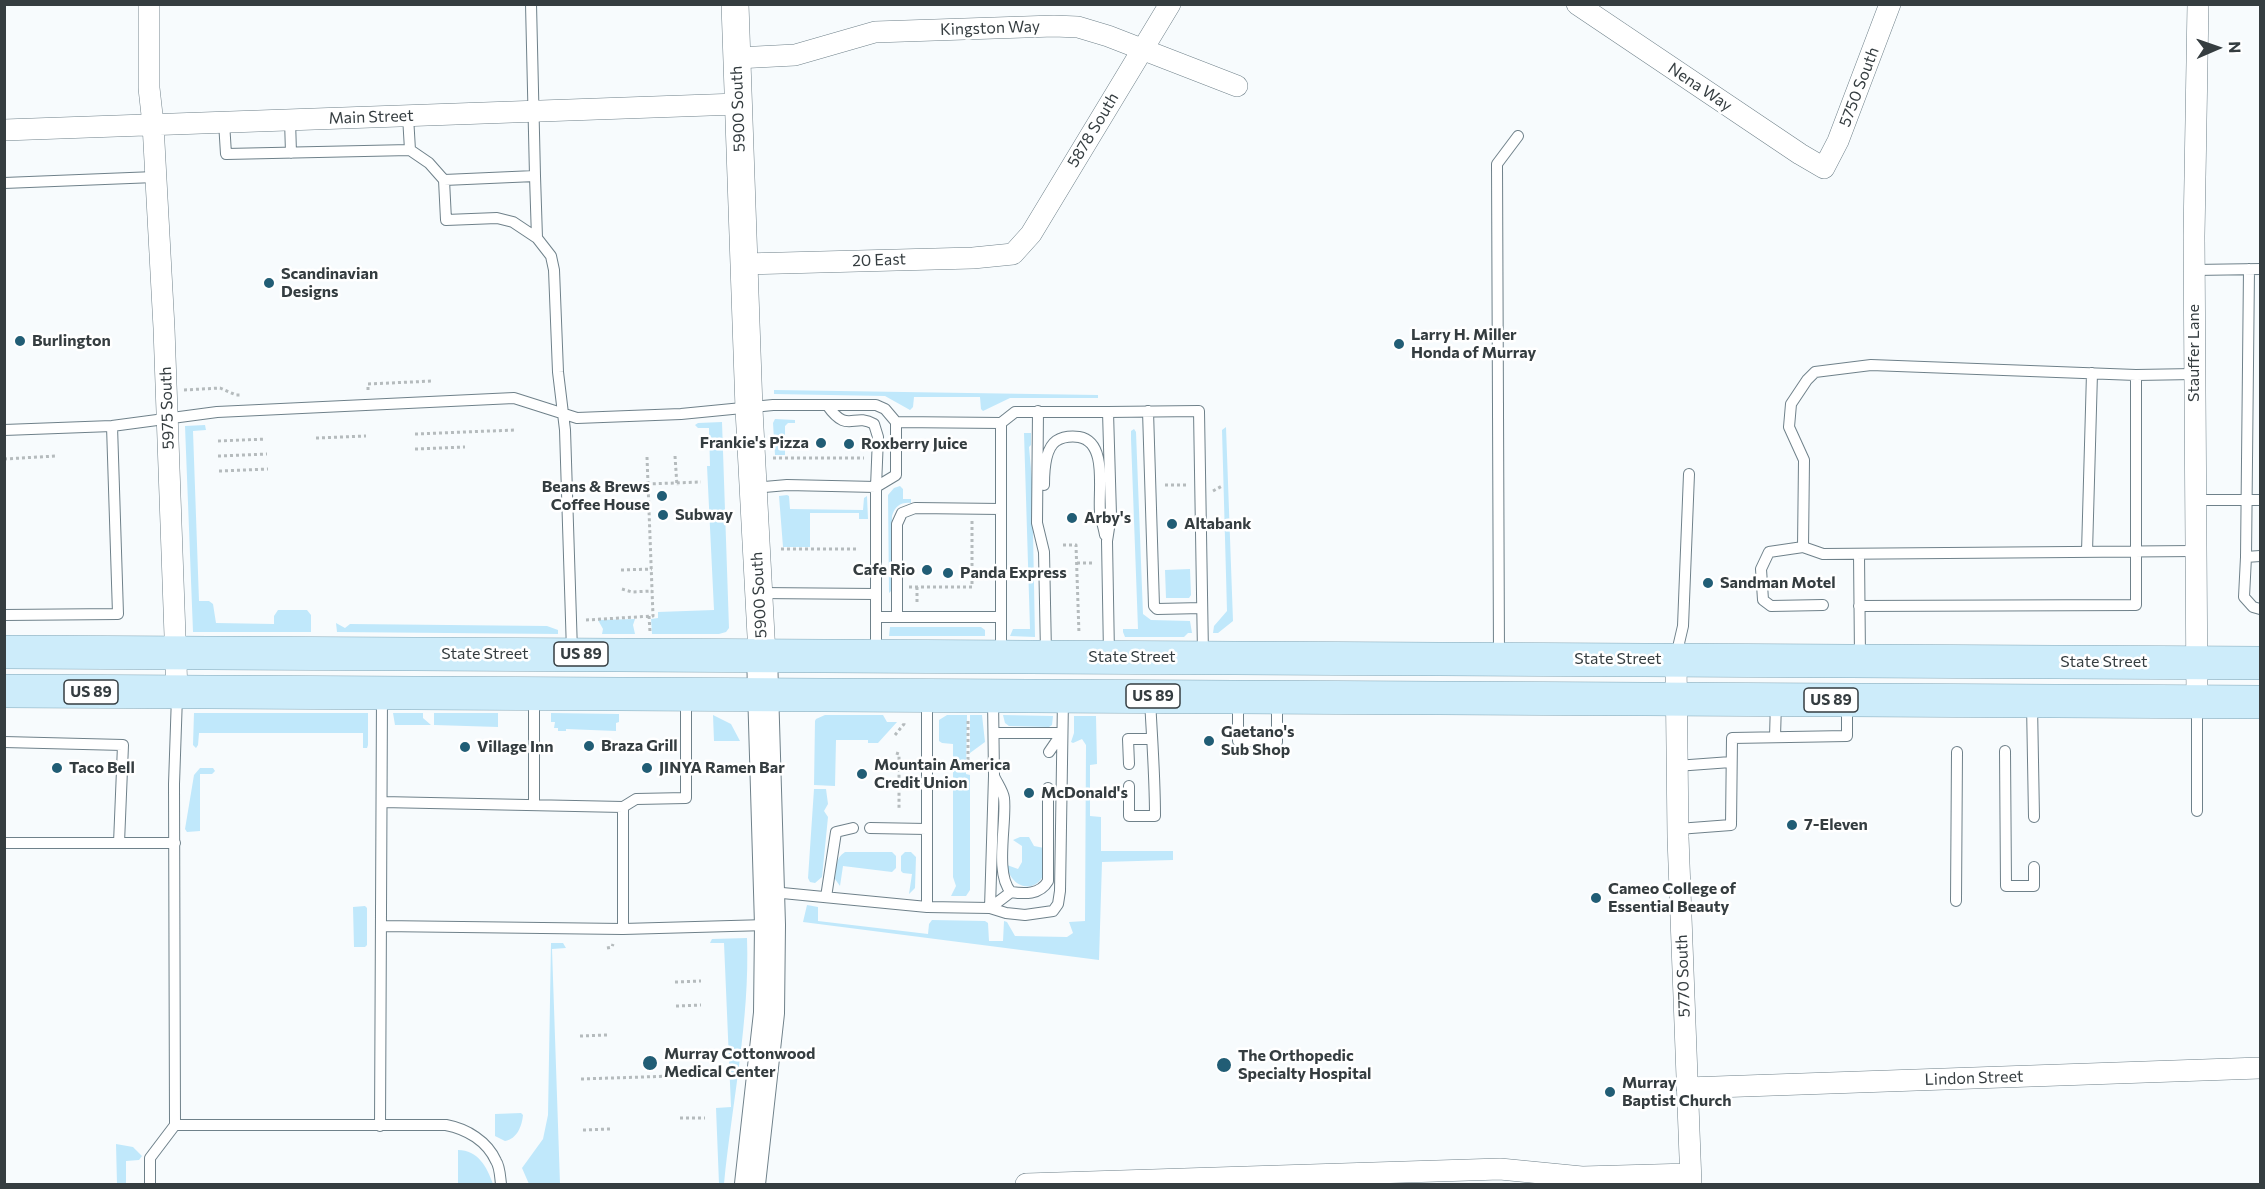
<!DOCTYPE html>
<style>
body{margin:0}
#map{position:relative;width:2265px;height:1189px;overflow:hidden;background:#f7fbfd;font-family:Commissioner,sans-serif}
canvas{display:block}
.frame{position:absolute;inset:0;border:6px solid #353d40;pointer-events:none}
.north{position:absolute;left:2187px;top:18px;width:60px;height:60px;-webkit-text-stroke:4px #fff;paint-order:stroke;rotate:88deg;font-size:16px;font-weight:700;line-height:24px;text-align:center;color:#353d40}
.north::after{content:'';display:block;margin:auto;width:21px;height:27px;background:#353d40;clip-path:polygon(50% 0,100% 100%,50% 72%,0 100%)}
</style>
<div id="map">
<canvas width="2265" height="1189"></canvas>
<div class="frame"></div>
<div class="north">N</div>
</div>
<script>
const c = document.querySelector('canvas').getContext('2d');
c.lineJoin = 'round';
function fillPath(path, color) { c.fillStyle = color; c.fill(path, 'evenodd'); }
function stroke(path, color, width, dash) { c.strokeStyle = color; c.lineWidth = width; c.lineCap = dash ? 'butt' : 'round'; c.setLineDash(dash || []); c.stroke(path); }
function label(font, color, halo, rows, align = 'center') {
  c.font = font + ' Commissioner,sans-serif'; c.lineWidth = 5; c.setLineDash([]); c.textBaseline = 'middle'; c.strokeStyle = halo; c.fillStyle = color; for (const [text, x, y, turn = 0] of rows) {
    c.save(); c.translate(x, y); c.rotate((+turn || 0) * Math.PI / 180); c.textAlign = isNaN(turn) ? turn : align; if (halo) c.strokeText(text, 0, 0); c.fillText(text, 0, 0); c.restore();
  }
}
fillPath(new Path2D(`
 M 774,390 L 1098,395 L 1098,398 L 1010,398 L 983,411 L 981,409 L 980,397 L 914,397 L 913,407 L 910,410 L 885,396 L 774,394 Z
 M 775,419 L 795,420 L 795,423 L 788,423 L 785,426 L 785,455 L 775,455 L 773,423 Z
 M 722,422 L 729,628 L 726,632 L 719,634 L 652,634 L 651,619 L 658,618 L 658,612 L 714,610 L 707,466 L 710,466 L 709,428 L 698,428 L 695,425 L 698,423 Z
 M 205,425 L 206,430 L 193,431 L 199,601 L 209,601 L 213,604 L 216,623 L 274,624 L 274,616 L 278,610 L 307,610 L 311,615 L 311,632 L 193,632 L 185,426 Z
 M 1226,427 L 1233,621 L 1218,633 L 1213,633 L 1214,626 L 1227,611 L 1222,430 Z
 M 1134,429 L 1136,432 L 1143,614 L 1151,620 L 1190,621 L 1192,633 L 1188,633 L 1184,637 L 1125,637 L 1123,632 L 1123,629 L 1138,629 L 1131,439 L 1131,431 Z
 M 1024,433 L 1031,433 L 1031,445 L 1029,447 L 1032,480 L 1035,637 L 1010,636 L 1013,629 L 1030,629 Z
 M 900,486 L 903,489 L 903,499 L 911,499 L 911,503 C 901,502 895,506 892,516 L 892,590 L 889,593 L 888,495 L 894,488 Z
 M 787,495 L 789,496 L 790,509 L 863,510 L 864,498 L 867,496 L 868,519 L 859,519 L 859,513 L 810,513 L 810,547 L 783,547 L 779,496 Z
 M 1190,569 L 1191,595 L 1189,598 L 1166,598 L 1165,570 Z
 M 635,619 L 633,625 L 635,634 L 602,634 L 603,629 L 598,620 Z
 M 336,623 L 345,628 L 350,624 L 547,626 L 558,630 L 558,634 L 337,632 Z
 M 890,627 L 981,627 L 985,630 L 985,636 L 889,636 Z
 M 194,713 L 368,713 L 368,745 L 367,748 L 363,748 L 363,733 L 199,733 L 198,745 L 196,748 L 193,745 Z
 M 393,713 L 423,713 L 423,718 L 431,725 L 395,725 Z
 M 434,713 L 498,713 L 498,727 L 434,725 Z
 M 551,713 L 619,714 L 619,722 L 616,723 L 616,731 L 566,729 L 566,731 L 558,731 L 558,728 L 554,728 L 555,722 L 551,722 Z
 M 713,715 L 731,724 L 740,741 L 714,741 Z
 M 825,715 L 883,715 L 887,722 L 897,722 L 878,743 L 868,743 L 868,740 L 836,740 L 835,786 L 814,785 L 815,721 L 816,719 Z
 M 947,715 L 967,715 L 966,774 L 970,775 L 970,890 L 966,896 L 951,896 L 956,886 L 953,877 L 953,744 L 942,743 L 939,741 L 939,720 Z
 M 970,715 L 982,715 L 985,742 L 970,753 Z
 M 1003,715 L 1053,716 L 1052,725 L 1049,727 L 1009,726 L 1005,723 Z
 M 1074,716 L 1096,716 L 1097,764 L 1090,765 L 1090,816 L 1101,817 L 1101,851 L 1173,851 L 1173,860 L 1102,862 L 1099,960 L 803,922 L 807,905 L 818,907 L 818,921 L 928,934 L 929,924 L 932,920 L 985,921 L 988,923 L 989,941 L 1003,941 L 1004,921 L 1007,922 L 1015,936 L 1067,937 L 1073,933 L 1069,922 L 1085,921 L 1086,745 L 1082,739 L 1073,743 L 1071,742 L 1074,733 Z
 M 200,768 L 213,768 L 215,771 L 212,774 L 200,774 L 200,831 L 187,832 L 185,829 L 194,775 Z
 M 814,789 L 826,789 L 828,804 L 824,811 L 828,817 L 822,877 L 815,883 L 810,882 L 808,878 Z
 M 1020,837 L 1029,837 L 1034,846 L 1044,848 C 1044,856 1046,871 1042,878 C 1030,895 1009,884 1007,865 L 1018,869 L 1022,862 L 1022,846 L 1013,840 Z
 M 845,852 L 892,852 L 896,856 L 896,868 L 892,872 L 843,866 L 840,886 L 835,879 C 836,869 835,858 845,852 Z
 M 905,852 L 911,852 L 916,857 L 915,888 L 909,894 L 912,874 L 903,873 L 901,871 L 901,856 Z
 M 365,906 L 367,908 L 367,945 L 365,947 L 354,947 L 353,907 Z
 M 747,938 C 750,1020 732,1103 724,1184 L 719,1184 L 716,1108 L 731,1107 L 724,943 L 710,943 L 712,939 Z
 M 551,943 L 563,943 L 566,948 L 552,949 L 560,1184 L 529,1184 L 522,1168 L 543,1139 L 548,1115 Z
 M 521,1113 L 523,1115 C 522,1126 517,1139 505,1141 L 495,1136 L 495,1114 Z
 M 116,1144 L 133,1147 L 142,1156 L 139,1160 L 126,1161 L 126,1184 L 117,1184 Z
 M 458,1150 C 478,1150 487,1167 493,1184 L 458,1184 Z`), '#c0e8fb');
const service = new Path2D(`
 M 531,4 L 535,176
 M 408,116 L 410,150
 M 290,120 L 291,153
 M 224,122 L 226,154 L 410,150 L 429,163 L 444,180 L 535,176 L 537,238 L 551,256 L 554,270 L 558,372 L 565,430 L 572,651
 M 444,180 L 446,220 L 497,218 L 513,222 L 537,238
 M 4,183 L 155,177
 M 2249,269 L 2246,557 L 2260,556
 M 2194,270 L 2260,269
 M 2194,374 L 2136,375 L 1871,365 L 1815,372 L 1807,380 L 1791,404 L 1789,427 L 1804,460 L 1803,547 L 1823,554 L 2195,551
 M 1038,411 L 1037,523 L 1044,552 L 1046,653
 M 1148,411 L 1154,606 L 1157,609 L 1202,608
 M 1108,412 L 1199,411 L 1203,654
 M 1001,423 L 1015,412 L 1108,412 L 1111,515 L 1107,541 L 1109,654
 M 4,430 L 112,426 L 217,412 L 514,398 L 577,418 L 681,414 L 773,405 L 876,405 L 885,409 L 896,422 L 1001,423 L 1001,654
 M 1044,485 C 1044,472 1045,449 1056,441 C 1064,436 1071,436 1079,437 C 1108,442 1098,491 1100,512 C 1101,520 1104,528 1105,535
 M 753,488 L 787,485 L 876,487 L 878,437 L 874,424 C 853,412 848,435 827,405
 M 2195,500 L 2260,500
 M 1803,547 L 1769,552 L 1761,569 L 1763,600 L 1771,606 L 1823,605
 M 2087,552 L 2092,373
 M 1859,554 L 1860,657
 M 2246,557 L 2244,597 L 2253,607 L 2260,609
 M 759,593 L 876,594 L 876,653
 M 876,594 L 876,487 L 896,475 L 896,422
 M 1859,606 L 2136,605 L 2136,375
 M 4,615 L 118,614 L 112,426
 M 876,617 L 1001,617
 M 897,617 L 897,524 L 902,513 L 915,508 L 1001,509
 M 1499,656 L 1497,164 L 1518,136
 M 1676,656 L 1683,626 L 1689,474
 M 1238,700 L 1238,741 L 1277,742 L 1277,699
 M 2032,704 L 2034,817
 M 2197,705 L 2197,811
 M 994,733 L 1062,733
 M 1775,737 L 1776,702
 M 4,742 L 123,745 L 119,843
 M 2005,751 L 2006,886 L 2034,886 L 2034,867
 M 1049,752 L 1062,733
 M 1129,764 L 1128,739 L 1151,739
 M 1676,766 L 1731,762
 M 994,776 C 997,783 1003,791 1004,798 C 1007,822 994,874 1011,892 C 1024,894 1040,895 1048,881 L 1048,788
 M 1129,786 L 1129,816 L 1155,816 C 1155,777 1152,739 1150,699
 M 382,802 L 623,807 L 623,929
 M 534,804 L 534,697
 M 623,807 L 636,799 L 686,798 L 686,697
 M 870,828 L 927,829
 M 1678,829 L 1731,825 L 1732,738 L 1847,736 L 1847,704
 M 4,843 L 175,843
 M 772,892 L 927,907 L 927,698
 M 826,897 L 836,832 L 853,828
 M 1956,901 L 1957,752
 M 927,907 L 990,908 L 1006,913 L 1025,915 L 1053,911 L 1058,904 L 1060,891 L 1063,699
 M 990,908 L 994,776 L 993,699
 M 990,908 L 1011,892
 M 381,926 L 623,929 L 767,925
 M 175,1125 L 446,1125 C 467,1129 487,1141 496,1161 C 500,1167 500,1177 501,1184
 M 380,1126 L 382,696
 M 150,1184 L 150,1158 L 175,1125 L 174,784 L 177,696`);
const minor = new Path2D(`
 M 149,4 L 149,88 L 153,124 L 164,328 L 177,692
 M 1577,4 L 1800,154 L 1824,168 L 1838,141 L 1890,4
 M 737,58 L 795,55 L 875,32 L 1054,26 L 1078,27 L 1108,36 L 1237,86
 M 4,130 L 738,104
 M 744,264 L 973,258 L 1013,254 L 1031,234 L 1170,4
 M 1676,660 L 1678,837 L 1691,1184
 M 2197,701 L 2194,236 L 2198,4
 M 1687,1088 L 2260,1068
 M 1026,1184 L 1500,1169 L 1582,1177 L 1690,1174`);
const tertiary = new Path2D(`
 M 735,4 L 749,409 L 762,655`);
const secondary = new Path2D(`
 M 750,1184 L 769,1013 L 770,925 L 762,655`);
const primary = new Path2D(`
 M 4,652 L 2260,663
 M 4,691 L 2260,702`);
stroke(service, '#6f818a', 12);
stroke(minor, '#6f818a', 22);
stroke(tertiary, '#6f818a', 28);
stroke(secondary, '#6f818a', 32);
stroke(primary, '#82a6b6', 34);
stroke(new Path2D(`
 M 184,390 L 220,388 L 236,395 L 241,395
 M 368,390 L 368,384 L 433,381
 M 415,434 L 515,430
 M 316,438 L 366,436
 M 218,441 L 266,439
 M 415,449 L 465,447
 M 218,456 L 267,454
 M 675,456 L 677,486
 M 647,457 L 648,484
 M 773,458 L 864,458
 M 4,459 L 56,456
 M 219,471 L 268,469
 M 1165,485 L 1188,485
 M 1213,491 L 1222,486
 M 1063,545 L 1076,545 L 1079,634
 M 781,549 L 858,549
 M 1077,563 L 1093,563
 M 621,570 L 652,569
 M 909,587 L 972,587 L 972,521
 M 917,587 L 917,603
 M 622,589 L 632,592 L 652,591
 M 649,616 L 650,632
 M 586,620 L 653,616 L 648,484 L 701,482
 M 968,721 L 968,772 L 981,766
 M 895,735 L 904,724 L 904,721
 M 896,753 L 899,754 L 899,808
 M 607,948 L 612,947 L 613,944
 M 675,982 L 701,981
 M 676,1006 L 701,1005
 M 580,1036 L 607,1035
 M 581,1079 L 704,1075
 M 680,1118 L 705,1118
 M 583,1130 L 610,1129`), '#b5bbbd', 3, [3, 3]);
stroke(service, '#fff', 10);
stroke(minor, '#fff', 21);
stroke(tertiary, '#fff', 27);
stroke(secondary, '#fff', 30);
stroke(primary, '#cdecfa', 33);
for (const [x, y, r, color] of [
 [269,283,6,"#215d75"],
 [20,341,6,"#215d75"],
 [1399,344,6,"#215d75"],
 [821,443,6,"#215d75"],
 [849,444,6,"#215d75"],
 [662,496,6,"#215d75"],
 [663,515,6,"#215d75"],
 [1072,518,6,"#215d75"],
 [1172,524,6,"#215d75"],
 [927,570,6,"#215d75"],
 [948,573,6,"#215d75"],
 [1708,583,6,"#215d75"],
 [1209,741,6,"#215d75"],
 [589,746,6,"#215d75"],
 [465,747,6,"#215d75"],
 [57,768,6,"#215d75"],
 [647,768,6,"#215d75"],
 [862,774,6,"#215d75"],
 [1029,793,6,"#215d75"],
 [1792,825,6,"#215d75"],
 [1596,898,6,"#215d75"],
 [650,1063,8,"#215d75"],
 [1224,1065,8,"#215d75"],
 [1610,1092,6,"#215d75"]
]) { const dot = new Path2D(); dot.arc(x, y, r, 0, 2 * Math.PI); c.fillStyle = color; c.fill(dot); stroke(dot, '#fff', 2); }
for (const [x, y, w] of [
 [581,654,54],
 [91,692,54],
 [1153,696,54],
 [1831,700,54]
]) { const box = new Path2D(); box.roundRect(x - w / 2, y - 12, w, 24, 4.5); c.fillStyle = '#fff'; c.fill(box); stroke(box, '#353d40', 1.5); }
label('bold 15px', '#353d40', null, [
 ["US 89",581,654],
 ["US 89",91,692],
 ["US 89",1153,696],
 ["US 89",1831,700]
]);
label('16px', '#353d40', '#fff', [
 ["Kingston Way",990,28,-2],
 ["Nena Way",1700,87,34],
 ["5750 South",1859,87,-69],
 ["5900 South",738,109,-92],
 ["Main Street",371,117,-2],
 ["5878 South",1093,130,-59],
 ["20 East",879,260,-2],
 ["Stauffer Lane",2194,353,-90],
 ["5975 South",167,408,-92],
 ["5900 South",759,595,-93],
 ["State Street",485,654],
 ["State Street",1132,657],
 ["State Street",1618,659],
 ["State Street",2104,662],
 ["5770 South",1683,976,-92],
 ["Lindon Street",1974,1078,-2]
]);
label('bold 16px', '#353d40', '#fff', [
 ["Scandinavian",281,274],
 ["Designs",281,292],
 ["Larry H. Miller",1411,335],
 ["Honda of Murray",1411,353],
 ["Burlington",32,341],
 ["Frankie's Pizza",809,443,"right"],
 ["Roxberry Juice",861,444],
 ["Beans & Brews",650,487,"right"],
 ["Coffee House",650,505,"right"],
 ["Subway",675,515],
 ["Arby's",1084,518],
 ["Altabank",1184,524],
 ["Cafe Rio",915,570,"right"],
 ["Panda Express",960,573],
 ["Sandman Motel",1720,583],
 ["Gaetano's",1221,732],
 ["Sub Shop",1221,750],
 ["Braza Grill",601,746],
 ["Village Inn",477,747],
 ["Mountain America",874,765],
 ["Credit Union",874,783],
 ["Taco Bell",69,768],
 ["JINYA Ramen Bar",659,768],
 ["McDonald's",1041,793],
 ["7-Eleven",1804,825],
 ["Cameo College of",1608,889],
 ["Essential Beauty",1608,907],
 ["Murray Cottonwood",664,1054],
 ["Medical Center",664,1072],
 ["The Orthopedic",1238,1056],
 ["Specialty Hospital",1238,1074],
 ["Murray",1622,1083],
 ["Baptist Church",1622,1101]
], 'left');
</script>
